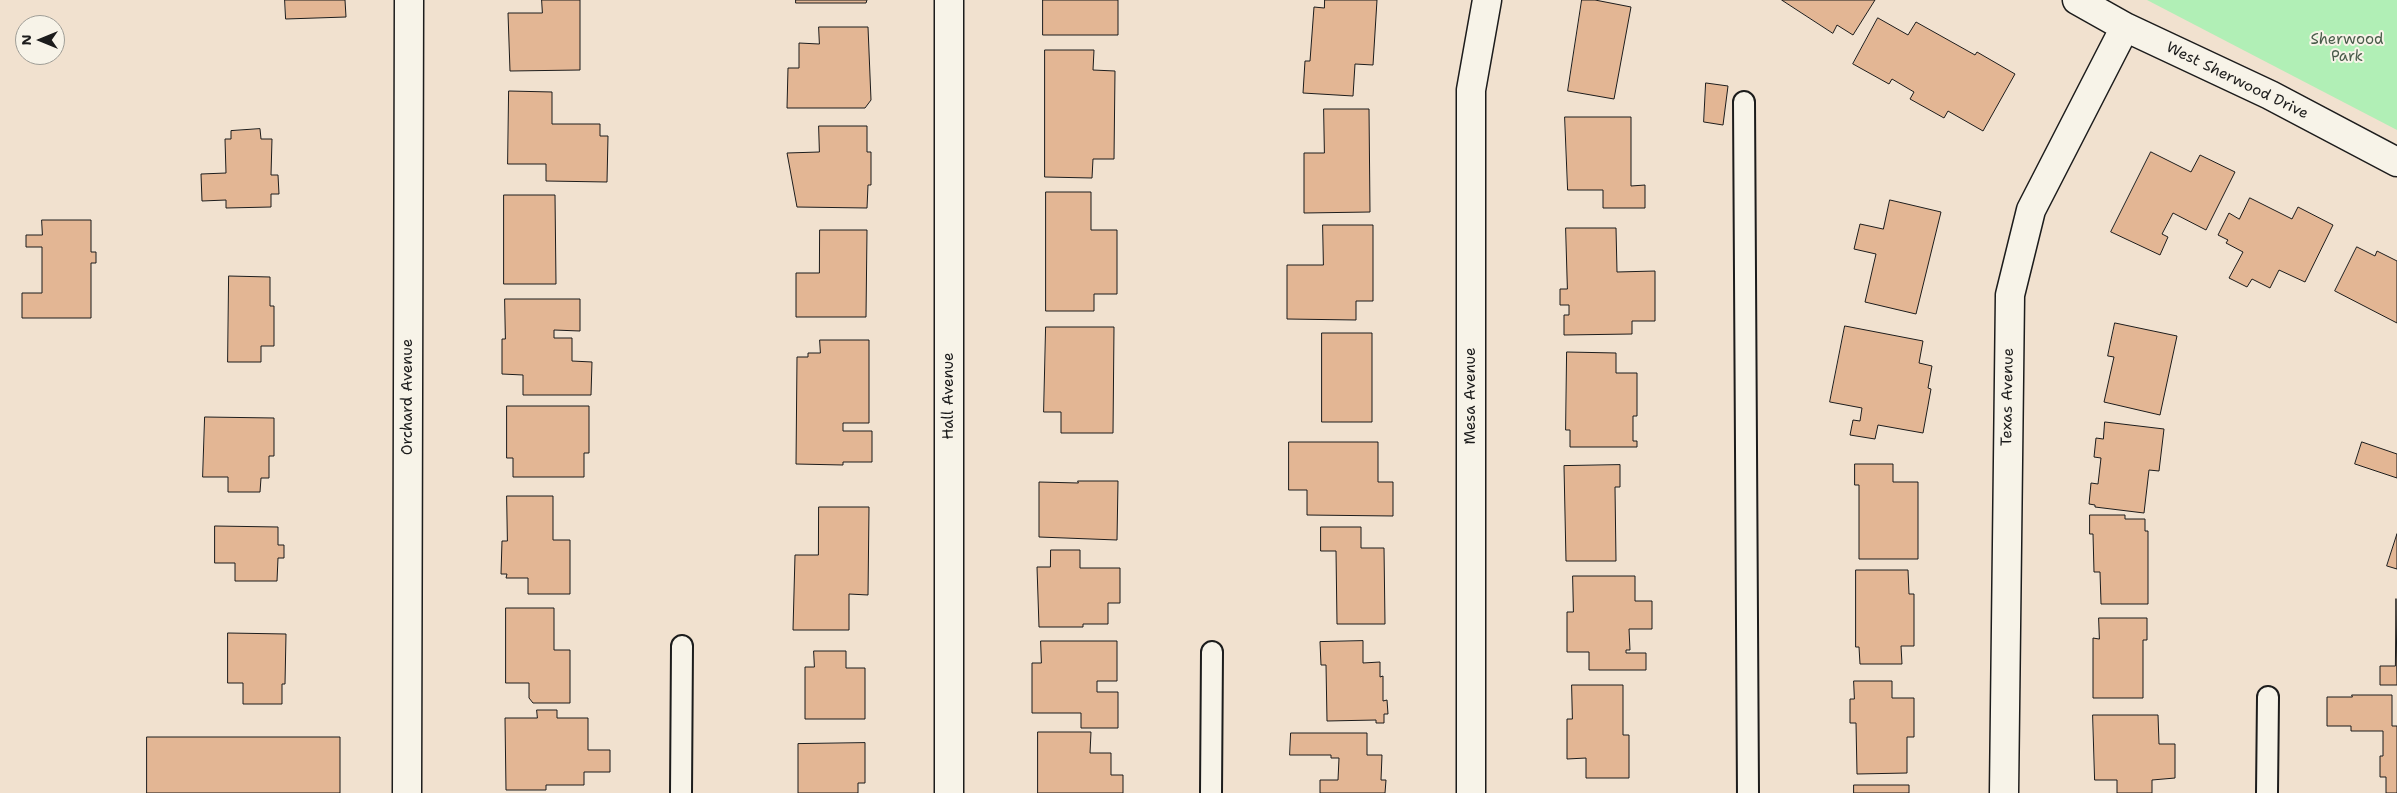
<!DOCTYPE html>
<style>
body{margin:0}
#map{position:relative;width:2397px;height:793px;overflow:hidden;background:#f1e1cf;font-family:"Shantell Sans",sans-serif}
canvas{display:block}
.north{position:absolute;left:15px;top:15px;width:50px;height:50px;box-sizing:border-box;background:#f7f3e8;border:1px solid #9f9d96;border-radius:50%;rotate:270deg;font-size:14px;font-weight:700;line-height:20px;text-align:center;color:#1c1c1c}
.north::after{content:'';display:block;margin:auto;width:18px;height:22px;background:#1c1c1c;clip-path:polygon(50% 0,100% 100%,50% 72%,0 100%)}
</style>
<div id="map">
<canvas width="2397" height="793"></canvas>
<div class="north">N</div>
</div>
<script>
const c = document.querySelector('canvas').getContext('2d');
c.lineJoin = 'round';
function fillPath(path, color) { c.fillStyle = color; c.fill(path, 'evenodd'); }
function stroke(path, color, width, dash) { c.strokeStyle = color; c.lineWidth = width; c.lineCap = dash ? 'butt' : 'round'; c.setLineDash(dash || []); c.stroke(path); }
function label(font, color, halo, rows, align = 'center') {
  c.font = font + ' "Shantell Sans",sans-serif'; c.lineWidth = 4; c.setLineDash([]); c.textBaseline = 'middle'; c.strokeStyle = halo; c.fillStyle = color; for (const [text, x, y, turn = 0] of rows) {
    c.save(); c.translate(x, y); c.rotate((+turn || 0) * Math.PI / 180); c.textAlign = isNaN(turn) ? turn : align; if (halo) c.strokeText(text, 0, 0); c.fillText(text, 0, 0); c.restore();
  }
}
fillPath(new Path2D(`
 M 2147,0 L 2397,0 L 2397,130 Z`), '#b1efb6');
const building = new Path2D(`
 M 285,0 L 345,0 L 346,17 L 286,19 Z
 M 542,0 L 580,0 L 580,70 L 510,71 L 508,13 L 542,13 Z
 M 796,0 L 867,0 L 866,3 L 796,3 Z
 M 1043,0 L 1118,0 L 1118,35 L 1043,35 Z
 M 1325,0 L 1377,0 L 1373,65 L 1355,64 L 1353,96 L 1303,93 L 1305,61 L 1310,61 L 1314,7 L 1324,8 Z
 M 1582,0 L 1595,0 L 1631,7 L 1614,99 L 1568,91 Z
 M 1782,0 L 1875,0 L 1853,35 L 1837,25 L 1833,33 Z
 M 1878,18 L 1908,35 L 1916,22 L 1975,55 L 1977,52 L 2015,74 L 1983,131 L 1948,111 L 1944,118 L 1910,99 L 1914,92 L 1892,79 L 1889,84 L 1853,64 Z
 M 819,27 L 868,27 L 871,100 L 865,108 L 787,108 L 788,68 L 799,68 L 799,43 L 819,44 Z
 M 1045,50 L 1094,50 L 1093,70 L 1115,71 L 1114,159 L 1093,159 L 1092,178 L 1045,177 Z
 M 1706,83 L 1728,86 L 1723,125 L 1704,122 Z
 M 509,91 L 552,92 L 552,124 L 600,124 L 600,136 L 608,136 L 607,182 L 546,181 L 546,164 L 508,164 Z
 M 1324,109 L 1369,109 L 1370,212 L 1304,213 L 1304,153 L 1324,153 Z
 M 1565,117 L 1631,117 L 1631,186 L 1645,185 L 1645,208 L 1603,208 L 1603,190 L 1568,190 Z
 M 819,126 L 867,126 L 867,152 L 871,152 L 871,185 L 868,185 L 867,208 L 797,207 L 787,153 L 819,152 Z
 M 260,129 L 261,139 L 272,139 L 271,175 L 278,175 L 279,194 L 271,194 L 271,207 L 226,208 L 226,200 L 202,201 L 201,174 L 226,173 L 225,139 L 231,139 L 231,131 Z
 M 2151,152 L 2191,172 L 2200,155 L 2235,172 L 2206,230 L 2173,213 L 2162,234 L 2168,237 L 2160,255 L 2111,232 Z
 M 1046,192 L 1091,192 L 1091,230 L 1117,230 L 1117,294 L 1094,294 L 1094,311 L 1046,311 Z
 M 504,195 L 555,195 L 556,284 L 504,284 Z
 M 2250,198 L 2292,219 L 2298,207 L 2333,225 L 2305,282 L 2279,270 L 2270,288 L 2252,279 L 2247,287 L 2229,278 L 2243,252 L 2226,243 L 2228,240 L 2218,235 L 2229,213 L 2239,219 Z
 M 1890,200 L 1941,212 L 1916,314 L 1865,302 L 1876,254 L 1854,249 L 1860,224 L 1883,229 Z
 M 42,220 L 91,220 L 91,252 L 96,252 L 96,263 L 91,263 L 91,318 L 22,318 L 22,293 L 42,293 L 42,247 L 26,247 L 26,235 L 42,235 Z
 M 1323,225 L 1373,225 L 1373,301 L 1356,301 L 1356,320 L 1287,319 L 1287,265 L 1323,265 Z
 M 1566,228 L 1616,228 L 1617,272 L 1655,271 L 1655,321 L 1632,321 L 1632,334 L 1564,335 L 1564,315 L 1569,315 L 1569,305 L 1560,305 L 1560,289 L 1567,289 Z
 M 820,230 L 867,230 L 866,317 L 796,317 L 796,273 L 819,273 Z
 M 2357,247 L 2375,256 L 2377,251 L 2397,261 L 2397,323 L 2335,291 Z
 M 229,276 L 270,277 L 270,306 L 274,306 L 274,346 L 261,346 L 261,362 L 228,362 Z
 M 505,299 L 580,299 L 580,331 L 554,330 L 554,338 L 572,338 L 572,361 L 592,362 L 591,395 L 523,395 L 523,375 L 502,374 L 502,339 L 505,339 Z
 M 2115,323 L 2177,336 L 2160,415 L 2104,402 L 2114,357 L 2108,356 Z
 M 1845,326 L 1923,341 L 1919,363 L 1932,366 L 1928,388 L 1931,389 L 1923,433 L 1878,425 L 1875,439 L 1850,435 L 1853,420 L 1860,421 L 1862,408 L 1830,402 Z
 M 1046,327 L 1114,327 L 1113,433 L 1061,433 L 1061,412 L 1044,412 Z
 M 1322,333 L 1372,333 L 1372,422 L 1322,422 Z
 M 820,340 L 869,340 L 869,423 L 843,423 L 843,431 L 872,431 L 872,462 L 843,462 L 843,465 L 796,464 L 797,357 L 808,357 L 808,353 L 820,353 Z
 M 1567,352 L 1616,353 L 1616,373 L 1637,373 L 1637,416 L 1633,416 L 1633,441 L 1637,441 L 1637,447 L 1570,447 L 1570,430 L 1566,430 Z
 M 507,406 L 589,406 L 589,453 L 584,453 L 584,477 L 513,477 L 513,458 L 507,458 Z
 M 205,417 L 274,418 L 274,456 L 269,456 L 269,478 L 261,478 L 260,492 L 228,492 L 228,477 L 203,477 Z
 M 2105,422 L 2164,429 L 2159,471 L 2149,470 L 2144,513 L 2095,507 L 2095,505 L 2089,504 L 2091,483 L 2098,484 L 2101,458 L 2094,457 L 2096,438 L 2103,439 Z
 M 1289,442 L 1378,442 L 1378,482 L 1393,482 L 1393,516 L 1307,515 L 1307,490 L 1289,490 Z
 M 2362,442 L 2397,454 L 2397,478 L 2355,464 Z
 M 1855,464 L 1893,464 L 1893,482 L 1918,482 L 1918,559 L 1859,559 L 1859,485 L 1855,485 Z
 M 1620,465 L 1620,487 L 1615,487 L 1616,561 L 1566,561 L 1564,466 Z
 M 1078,481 L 1118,481 L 1117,540 L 1039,537 L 1039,482 L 1078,483 Z
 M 507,496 L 553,496 L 553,540 L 570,540 L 570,594 L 528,594 L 528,578 L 506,578 L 507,574 L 501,574 L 502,541 L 507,541 Z
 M 819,507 L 869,507 L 868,595 L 849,594 L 849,630 L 793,630 L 795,555 L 818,555 Z
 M 2090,515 L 2125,515 L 2125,519 L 2145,519 L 2145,531 L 2148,531 L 2148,604 L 2101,604 L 2100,572 L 2094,572 L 2093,534 L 2090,534 Z
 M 215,526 L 278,527 L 278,545 L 284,545 L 284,558 L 278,558 L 277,581 L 235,581 L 235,563 L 215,563 Z
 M 1321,527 L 1361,527 L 1361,548 L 1384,548 L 1385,624 L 1337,624 L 1336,551 L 1321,551 Z
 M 2397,534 L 2397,569 L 2387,566 Z
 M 1051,550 L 1080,550 L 1080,568 L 1120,568 L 1120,603 L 1108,603 L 1108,624 L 1083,624 L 1083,627 L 1039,627 L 1037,567 L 1050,567 Z
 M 1856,570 L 1908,570 L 1909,594 L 1914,594 L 1914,646 L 1901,646 L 1902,664 L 1860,664 L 1859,647 L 1856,647 Z
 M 1573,576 L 1635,576 L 1635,601 L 1652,601 L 1652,629 L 1629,629 L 1630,650 L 1626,650 L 1626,653 L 1646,653 L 1646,670 L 1589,670 L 1589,652 L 1567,652 L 1567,612 L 1573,612 Z
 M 2396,599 L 2397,685 L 2380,685 L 2380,666 L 2395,666 Z
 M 506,608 L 554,608 L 554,650 L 570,650 L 570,703 L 533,703 L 529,698 L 529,683 L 506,683 Z
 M 2099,618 L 2147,618 L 2147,640 L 2143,640 L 2143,698 L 2093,698 L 2093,638 L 2099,639 Z
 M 228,633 L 286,634 L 285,684 L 282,684 L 282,704 L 243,704 L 243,683 L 228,683 Z
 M 1041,641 L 1117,641 L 1117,681 L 1097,681 L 1097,692 L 1118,692 L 1118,728 L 1081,728 L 1081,713 L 1032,713 L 1032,663 L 1041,663 Z
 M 1363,641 L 1363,663 L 1380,662 L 1380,677 L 1383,676 L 1383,701 L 1387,700 L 1388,714 L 1384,714 L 1384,723 L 1376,723 L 1376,720 L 1327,721 L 1326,665 L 1321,665 L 1320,642 Z
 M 814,651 L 846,651 L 846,668 L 865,668 L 865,719 L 805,719 L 805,667 L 814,667 Z
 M 1854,681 L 1892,681 L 1892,698 L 1914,698 L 1914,737 L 1907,737 L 1907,773 L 1857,774 L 1856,723 L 1850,723 L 1850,699 L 1854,699 Z
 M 1572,685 L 1623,685 L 1623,735 L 1629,735 L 1629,778 L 1586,778 L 1586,758 L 1567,759 L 1567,719 L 1572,719 Z
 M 2352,695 L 2392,695 L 2392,726 L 2397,726 L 2397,793 L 2386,793 L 2386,777 L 2380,777 L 2380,756 L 2383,756 L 2383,731 L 2351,731 L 2351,726 L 2327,726 L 2327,697 L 2352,697 Z
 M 537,710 L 557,710 L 557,718 L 588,718 L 588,750 L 610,750 L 610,772 L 584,772 L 584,785 L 546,785 L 546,790 L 506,790 L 505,718 L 537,718 Z
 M 2093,715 L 2158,715 L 2159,744 L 2175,744 L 2175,778 L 2152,780 L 2152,793 L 2117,793 L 2117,780 L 2095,780 Z
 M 1038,732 L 1091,732 L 1090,753 L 1111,753 L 1111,775 L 1123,775 L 1123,793 L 1038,793 Z
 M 1291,733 L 1367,733 L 1367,755 L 1382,755 L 1381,780 L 1386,780 L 1385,793 L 1320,793 L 1320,780 L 1338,780 L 1339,758 L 1331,758 L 1331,755 L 1290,755 Z
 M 147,737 L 340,737 L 340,793 L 147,793 Z
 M 865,743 L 865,783 L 858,783 L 858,793 L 798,793 L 798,744 Z
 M 1854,785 L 1909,785 L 1909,793 L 1854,793 Z`);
fillPath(building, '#e3b694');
stroke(building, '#1c1c1c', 1);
const lane = new Path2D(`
 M 1744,102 L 1748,793
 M 681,793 L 682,646
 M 1211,793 L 1212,652
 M 2267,793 L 2268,697`);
const street = new Path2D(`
 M 949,0 L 949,793
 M 2077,0 L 2125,27 L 2270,95 L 2397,162
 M 1471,793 L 1471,90 L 1487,0
 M 2004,793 L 2010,295 L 2031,210 L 2125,27`);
const secondary = new Path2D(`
 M 407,793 L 409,0`);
stroke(lane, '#1c1c1c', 24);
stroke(street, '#1c1c1c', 31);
stroke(secondary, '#1c1c1c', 31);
stroke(lane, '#f7f3e8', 20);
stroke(street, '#f7f3e8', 28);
stroke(secondary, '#f7f3e8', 28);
label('15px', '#495b4a', '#f7f3e8', [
 ["Sherwood",2347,40],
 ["Park",2347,57]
]);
label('15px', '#1c1c1c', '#f7f3e8', [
 ["West Sherwood Drive",2237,81,26],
 ["Hall Avenue",949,396,-90],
 ["Mesa Avenue",1471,396,-90],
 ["Orchard Avenue",408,397,-90],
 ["Texas Avenue",2008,397,-89]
]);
</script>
